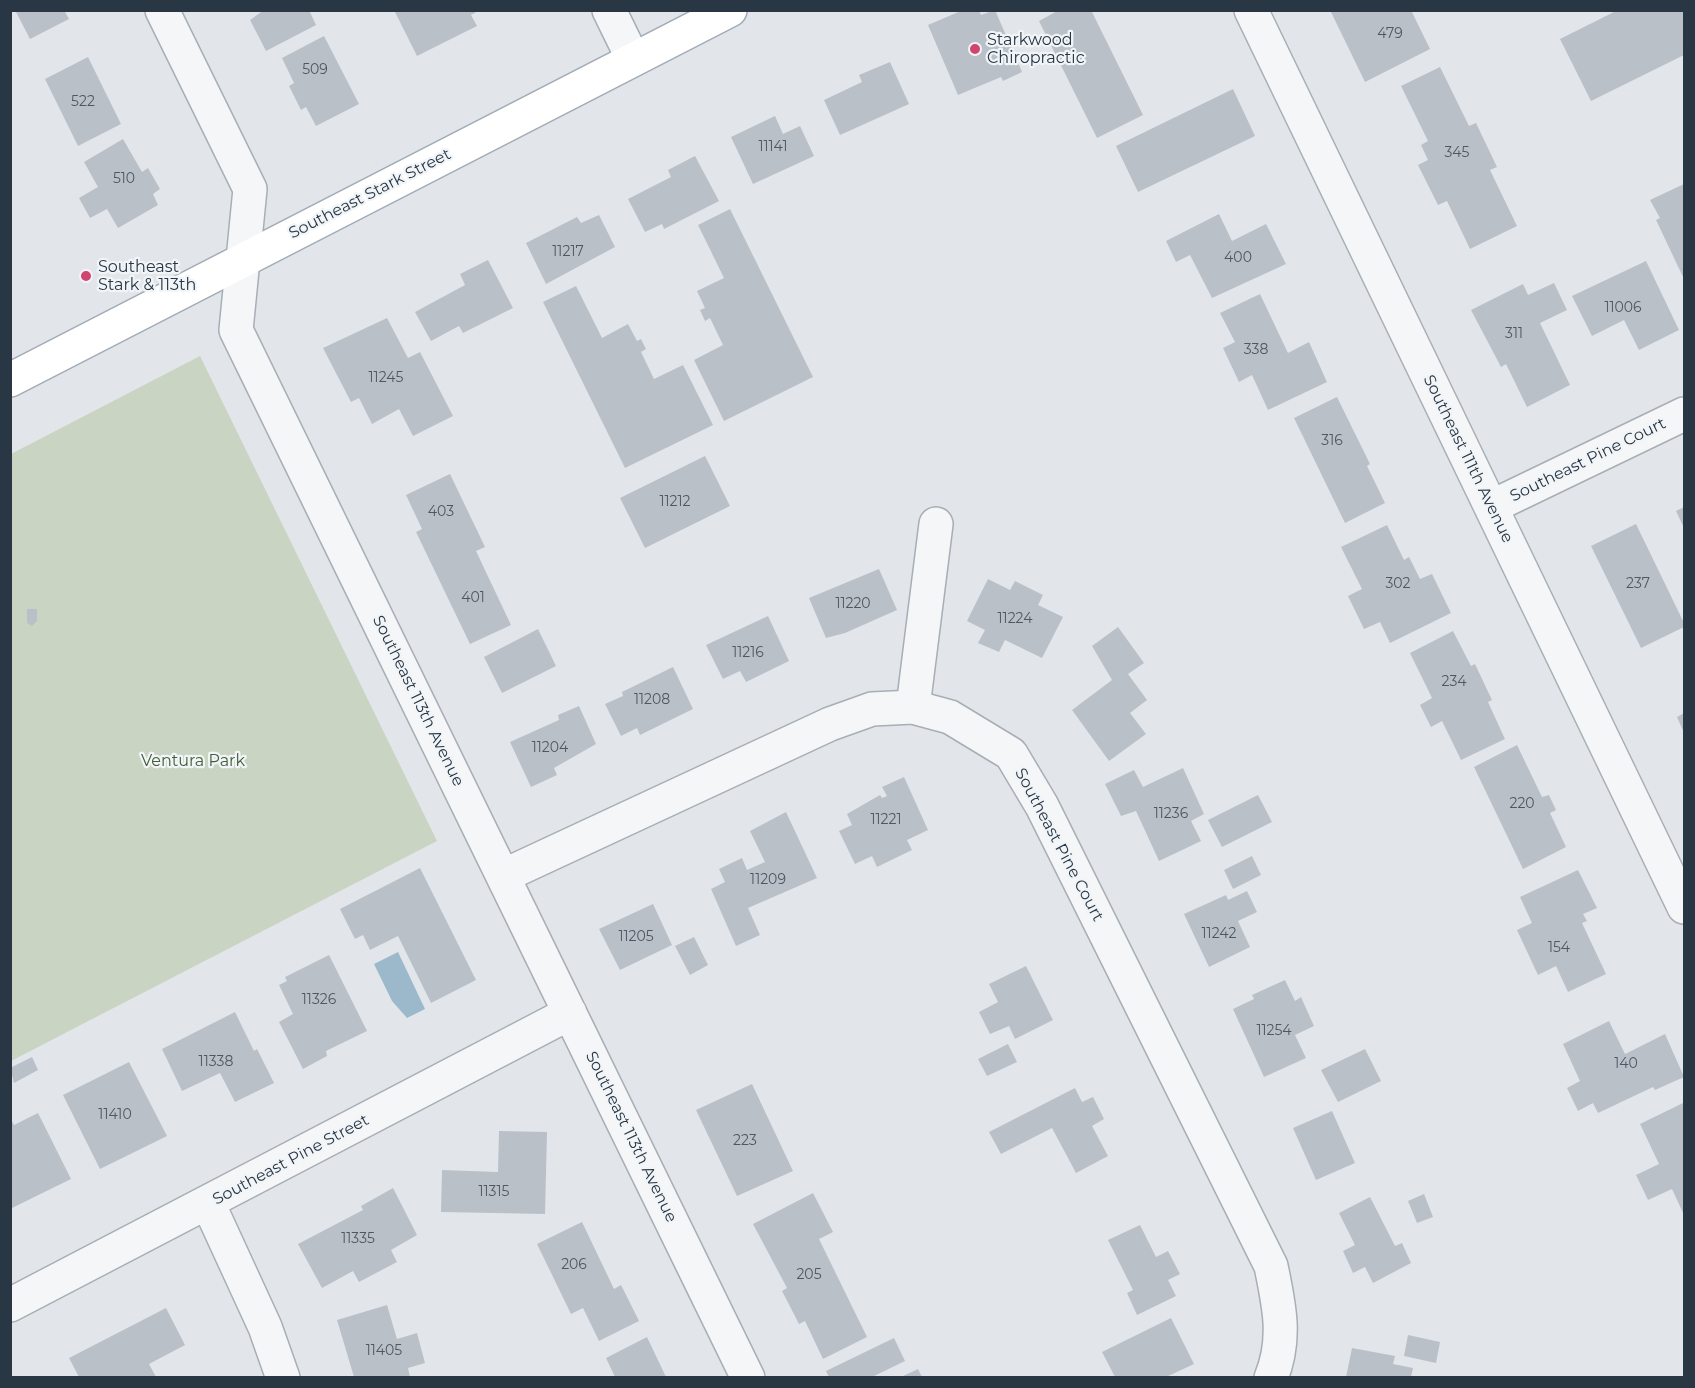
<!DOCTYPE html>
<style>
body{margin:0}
#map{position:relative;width:1695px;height:1388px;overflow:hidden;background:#e2e6ea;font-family:Montserrat,sans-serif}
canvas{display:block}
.frame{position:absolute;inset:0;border:12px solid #293643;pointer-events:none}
</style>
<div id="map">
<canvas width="1695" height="1388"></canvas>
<div class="frame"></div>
</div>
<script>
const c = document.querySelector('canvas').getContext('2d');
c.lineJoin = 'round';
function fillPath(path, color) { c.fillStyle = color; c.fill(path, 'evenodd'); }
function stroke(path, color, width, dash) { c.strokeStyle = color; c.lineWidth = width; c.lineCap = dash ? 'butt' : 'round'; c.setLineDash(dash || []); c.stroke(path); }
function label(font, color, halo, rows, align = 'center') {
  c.font = font + ' Montserrat,sans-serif'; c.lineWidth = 4.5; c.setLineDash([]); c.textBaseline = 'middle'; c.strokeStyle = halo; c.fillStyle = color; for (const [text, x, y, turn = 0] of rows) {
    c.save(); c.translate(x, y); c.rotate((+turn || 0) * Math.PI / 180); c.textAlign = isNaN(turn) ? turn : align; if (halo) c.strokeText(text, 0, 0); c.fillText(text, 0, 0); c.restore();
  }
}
fillPath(new Path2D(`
 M 200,356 L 437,841 L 11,1061 L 11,454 Z`), '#cad4c3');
fillPath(new Path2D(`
 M 398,952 L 425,1009 L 407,1018 L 392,1001 L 374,964 Z`), '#9cb9cb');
fillPath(new Path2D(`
 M 15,10 L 64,10 L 69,19 L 30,39 Z
 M 264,10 L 309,10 L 316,25 L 266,51 L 250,20 Z
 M 394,10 L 480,10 L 471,15 L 477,26 L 417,56 Z
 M 963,10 L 979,10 L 981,15 L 995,10 L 1022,72 L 1003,81 L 1001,77 L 958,95 L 928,25 Z
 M 1059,10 L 1091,10 L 1143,115 L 1097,138 L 1039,21 Z
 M 1330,10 L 1411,10 L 1430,49 L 1365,82 Z
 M 1618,10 L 1684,10 L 1684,55 L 1591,101 L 1560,39 Z
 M 324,36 L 359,104 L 316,126 L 306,107 L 301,110 L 289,86 L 294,83 L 282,58 Z
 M 88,57 L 121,124 L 78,146 L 45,79 Z
 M 890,62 L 909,104 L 840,135 L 824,100 L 862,82 L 859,75 Z
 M 1440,67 L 1469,126 L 1476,123 L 1497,167 L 1490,170 L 1517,226 L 1470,249 L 1447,201 L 1438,205 L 1418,165 L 1428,160 L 1421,145 L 1428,141 L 1401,86 Z
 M 1233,89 L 1255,136 L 1138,192 L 1116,146 Z
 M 775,116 L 783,134 L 800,126 L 814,156 L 753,184 L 731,137 Z
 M 123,139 L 142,172 L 148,168 L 160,189 L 153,194 L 158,205 L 118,228 L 107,209 L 90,218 L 79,198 L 98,187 L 84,162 Z
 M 695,156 L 719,201 L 664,229 L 662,224 L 645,232 L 628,199 L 671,177 L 668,170 Z
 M 1684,184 L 1684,279 L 1656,220 L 1660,218 L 1650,200 Z
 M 730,209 L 813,377 L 724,421 L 694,360 L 723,345 L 710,318 L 705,321 L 700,310 L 705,308 L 697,291 L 724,278 L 698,225 Z
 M 1219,214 L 1232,241 L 1266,224 L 1286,264 L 1212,298 L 1190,255 L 1176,262 L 1166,241 Z
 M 599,215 L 615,247 L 546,284 L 526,243 L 577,217 L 581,223 Z
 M 488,260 L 513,308 L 463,333 L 459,326 L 431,341 L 415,312 L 465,285 L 460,274 Z
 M 1646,261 L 1679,330 L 1639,350 L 1624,320 L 1592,336 L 1572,296 Z
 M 1554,283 L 1567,310 L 1540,323 L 1570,385 L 1527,407 L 1506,364 L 1501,367 L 1471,310 L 1523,284 L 1528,295 Z
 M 576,286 L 602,338 L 628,324 L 637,341 L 641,339 L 646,349 L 641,352 L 654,379 L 683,365 L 713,425 L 625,468 L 543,302 Z
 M 1260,294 L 1288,353 L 1309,342 L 1327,382 L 1268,410 L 1252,375 L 1239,382 L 1223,348 L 1235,342 L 1220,313 Z
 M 387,318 L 408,358 L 420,352 L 453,416 L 413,436 L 399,409 L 372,424 L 359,398 L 351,402 L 323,348 Z
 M 1337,397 L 1370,464 L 1367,466 L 1385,503 L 1345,523 L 1294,418 Z
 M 705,456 L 730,506 L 645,548 L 620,498 Z
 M 450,474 L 485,547 L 476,551 L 511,625 L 470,644 L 416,532 L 422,529 L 406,495 Z
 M 1684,507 L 1684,528 L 1676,511 Z
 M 1636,524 L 1684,623 L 1684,627 L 1641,648 L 1591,546 Z
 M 1387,525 L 1404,560 L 1409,557 L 1420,579 L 1432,574 L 1451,613 L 1390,643 L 1380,622 L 1364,629 L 1348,596 L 1362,589 L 1341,547 Z
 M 879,569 L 897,610 L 845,633 L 826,638 L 809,598 Z
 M 988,579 L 1010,590 L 1015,581 L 1043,595 L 1038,605 L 1063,617 L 1042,658 L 1005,640 L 999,652 L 978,643 L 985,630 L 967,621 Z
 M 27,609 L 37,609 L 37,621 L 32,626 L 27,623 Z
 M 768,616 L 789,661 L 746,682 L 740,671 L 723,679 L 706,645 Z
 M 1118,627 L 1144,663 L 1128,674 L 1147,700 L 1130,713 L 1146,734 L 1109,761 L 1072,710 L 1112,680 L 1092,646 Z
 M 538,629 L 556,666 L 502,693 L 484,657 Z
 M 1453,631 L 1471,666 L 1475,664 L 1492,700 L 1488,702 L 1505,739 L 1461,760 L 1442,721 L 1431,727 L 1420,705 L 1432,698 L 1410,653 Z
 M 673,667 L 693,709 L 640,735 L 637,728 L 621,736 L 605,704 L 623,696 L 622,692 Z
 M 579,706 L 596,744 L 554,768 L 557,775 L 531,787 L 510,742 L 559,720 L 558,715 Z
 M 1684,713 L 1684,733 L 1677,717 Z
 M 1517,745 L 1542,797 L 1549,795 L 1556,810 L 1550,813 L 1566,847 L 1523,869 L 1474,767 Z
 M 1183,768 L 1204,814 L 1191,821 L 1201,841 L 1159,861 L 1136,811 L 1121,816 L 1105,784 L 1134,770 L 1143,787 Z
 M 904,777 L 928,830 L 907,840 L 912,850 L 877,867 L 872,856 L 855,864 L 839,831 L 852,825 L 847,814 L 880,795 L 882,798 L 887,796 L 882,787 Z
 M 1258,795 L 1272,822 L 1222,847 L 1208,820 Z
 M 786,812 L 817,878 L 748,908 L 760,935 L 736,946 L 711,889 L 725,882 L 719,869 L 742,858 L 747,870 L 765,862 L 750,831 Z
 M 1252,856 L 1261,875 L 1233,889 L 1224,870 Z
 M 420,868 L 476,980 L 431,1003 L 398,936 L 370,950 L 363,935 L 355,939 L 340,909 Z
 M 1578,870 L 1597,908 L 1583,914 L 1587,921 L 1582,923 L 1606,974 L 1568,992 L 1556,966 L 1538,975 L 1517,930 L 1532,923 L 1520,897 Z
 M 1247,891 L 1257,912 L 1238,921 L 1250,947 L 1209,967 L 1184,914 L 1226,895 L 1228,900 Z
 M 653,904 L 672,945 L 620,970 L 599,929 Z
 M 694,937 L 708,965 L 690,975 L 675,946 Z
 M 329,955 L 367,1031 L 326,1051 L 327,1056 L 303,1069 L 279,1022 L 293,1014 L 279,985 L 287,981 L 285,977 Z
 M 1026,966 L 1053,1020 L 1015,1039 L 1009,1026 L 990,1034 L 979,1012 L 998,1002 L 989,984 Z
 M 1285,980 L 1295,1001 L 1301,997 L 1314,1026 L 1295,1035 L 1306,1058 L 1264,1077 L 1233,1009 L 1254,999 L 1252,995 Z
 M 235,1012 L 254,1051 L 257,1049 L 274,1083 L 235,1102 L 220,1073 L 182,1091 L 162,1049 Z
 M 1609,1021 L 1625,1054 L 1665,1034 L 1684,1077 L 1655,1090 L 1653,1087 L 1598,1113 L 1593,1103 L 1578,1111 L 1567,1088 L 1580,1081 L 1563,1044 Z
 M 1008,1044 L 1017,1062 L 987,1076 L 978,1059 Z
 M 1365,1049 L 1381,1081 L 1338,1102 L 1321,1070 Z
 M 32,1057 L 38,1070 L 14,1083 L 10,1068 Z
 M 129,1062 L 167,1136 L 100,1169 L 63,1095 Z
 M 752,1084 L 793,1171 L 737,1196 L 696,1110 Z
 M 1075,1088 L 1082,1102 L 1093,1097 L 1104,1119 L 1092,1126 L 1108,1156 L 1076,1173 L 1052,1128 L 1001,1154 L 989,1132 Z
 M 1683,1103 L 1684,1105 L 1684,1215 L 1672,1189 L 1648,1200 L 1636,1175 L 1659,1164 L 1640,1124 Z
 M 1332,1111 L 1355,1163 L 1316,1180 L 1293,1128 Z
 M 38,1113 L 71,1179 L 10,1209 L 10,1118 L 14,1125 Z
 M 499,1131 L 547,1132 L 545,1214 L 441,1212 L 442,1170 L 498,1172 Z
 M 393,1188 L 417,1235 L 391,1250 L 397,1262 L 359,1282 L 353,1271 L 322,1288 L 298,1244 L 363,1210 L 361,1206 Z
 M 813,1193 L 833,1232 L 819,1239 L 867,1337 L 823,1359 L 805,1321 L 799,1324 L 782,1291 L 787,1288 L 753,1224 Z
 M 1424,1194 L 1433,1217 L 1417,1223 L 1408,1201 Z
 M 1370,1197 L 1395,1246 L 1402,1243 L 1411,1263 L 1373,1283 L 1365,1267 L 1353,1273 L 1343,1251 L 1355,1245 L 1339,1213 Z
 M 582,1222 L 614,1289 L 621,1285 L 639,1321 L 599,1341 L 583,1308 L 571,1314 L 537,1244 Z
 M 1140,1225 L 1156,1257 L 1168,1251 L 1180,1274 L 1168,1280 L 1176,1296 L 1137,1315 L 1127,1293 L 1133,1290 L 1108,1240 Z
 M 387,1305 L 397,1339 L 417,1333 L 425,1363 L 408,1368 L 410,1377 L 354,1377 L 337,1320 Z
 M 166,1308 L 185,1345 L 149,1364 L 156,1377 L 79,1377 L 69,1358 Z
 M 1171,1318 L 1194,1364 L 1166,1377 L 1115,1377 L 1102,1352 Z
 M 1408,1335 L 1440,1342 L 1436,1363 L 1404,1356 Z
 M 647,1337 L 666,1377 L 615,1377 L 606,1358 Z
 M 894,1338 L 905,1361 L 872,1377 L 829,1377 L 826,1371 Z
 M 1352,1348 L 1395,1356 L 1393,1364 L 1413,1368 L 1411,1377 L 1346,1377 Z
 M 918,1369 L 922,1377 L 901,1377 Z`), '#b9c0c8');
const minor = new Path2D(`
 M 162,10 L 250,189 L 236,330 L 748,1378
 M 609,10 L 633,59
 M 1251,10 L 1684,907
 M 1491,507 L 1684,414
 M 913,707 L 936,524
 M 503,876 L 830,724 L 872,709 L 913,707 L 950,717 L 1011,754 L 1042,806 L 1271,1266 C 1279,1305 1287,1339 1271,1378
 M 208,1203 L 265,1327 L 283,1378
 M 10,1305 L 570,1013`);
const primary = new Path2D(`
 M 10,380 L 730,10`);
stroke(minor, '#a7aeb5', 36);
stroke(primary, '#a1acb6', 36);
stroke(minor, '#f5f6f8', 33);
stroke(primary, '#fff', 33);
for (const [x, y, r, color] of [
 [975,49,6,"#d0466e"],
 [86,276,6,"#d0466e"]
]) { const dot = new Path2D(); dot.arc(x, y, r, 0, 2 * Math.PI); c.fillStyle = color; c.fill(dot); stroke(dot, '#f1f5f8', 2); }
label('14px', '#4d5864', null, [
 ["479",1390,34],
 ["509",315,70],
 ["522",83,102],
 ["11141",773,147],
 ["345",1457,153],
 ["510",124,179],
 ["11217",568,252],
 ["400",1238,258],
 ["11006",1623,308],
 ["311",1514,334],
 ["338",1256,350],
 ["11245",386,378],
 ["316",1332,441],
 ["11212",675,502],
 ["403",441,512],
 ["302",1398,584],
 ["237",1638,584],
 ["401",473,598],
 ["11220",853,604],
 ["11224",1015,619],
 ["11216",748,653],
 ["234",1454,682],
 ["11208",652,700],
 ["11204",550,748],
 ["220",1522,804],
 ["11236",1171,814],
 ["11221",886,820],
 ["11209",768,880],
 ["11242",1219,934],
 ["11205",636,937],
 ["154",1559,948],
 ["11326",319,1000],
 ["11254",1274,1031],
 ["11338",216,1062],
 ["140",1626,1064],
 ["11410",115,1115],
 ["223",745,1141],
 ["11315",494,1192],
 ["11335",358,1239],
 ["206",574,1265],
 ["205",809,1275],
 ["11405",384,1351]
]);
label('16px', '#293643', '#f1f5f8', [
 ["Starkwood",987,40],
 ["Chiropractic",987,58],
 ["Southeast",98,267],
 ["Stark & 113th",98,285]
], 'left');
label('16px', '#293643', '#f1f5f8', [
 ["Southeast Stark Street",370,194,-27],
 ["Southeast 111th Avenue",1468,459,64],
 ["Southeast Pine Court",1588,460,-26],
 ["Southeast 113th Avenue",418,701,64],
 ["Southeast Pine Court",1059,845,62],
 ["Southeast 113th Avenue",631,1137,64],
 ["Southeast Pine Street",291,1160,-28]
]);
label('16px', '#445e37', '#f1f5f8', [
 ["Ventura Park",193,761]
]);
</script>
